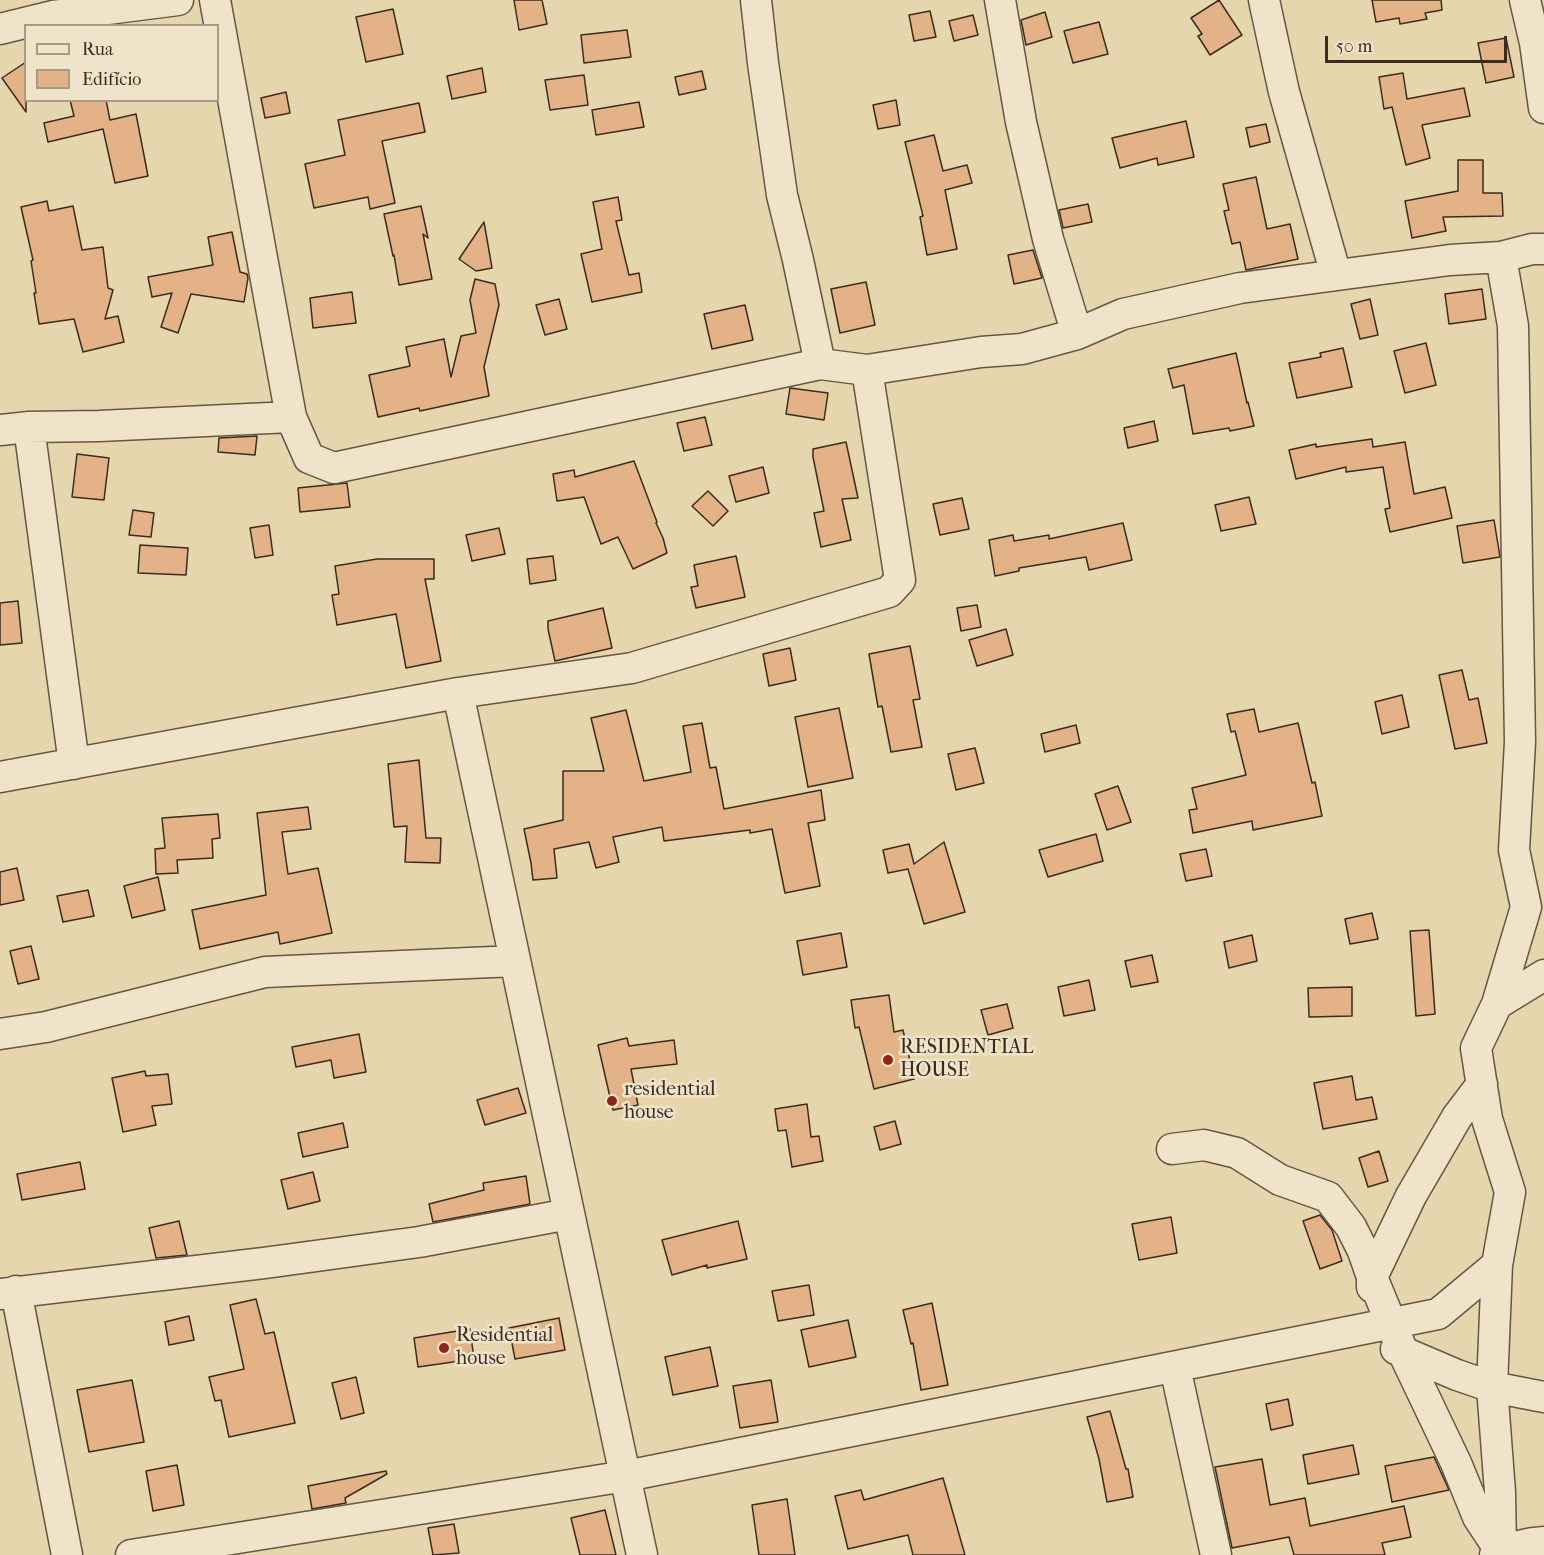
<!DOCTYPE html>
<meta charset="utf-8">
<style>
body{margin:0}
#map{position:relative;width:1544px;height:1555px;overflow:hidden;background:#e6d6ad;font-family:"IM FELL French Canon",serif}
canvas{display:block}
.legend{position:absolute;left:24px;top:24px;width:195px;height:78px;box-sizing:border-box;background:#efe4ca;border:2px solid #a79a86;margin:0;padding:8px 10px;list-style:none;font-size:18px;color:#3c2b21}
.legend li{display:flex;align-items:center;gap:12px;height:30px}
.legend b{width:30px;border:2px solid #a79a86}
.scale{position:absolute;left:1325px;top:36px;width:182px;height:27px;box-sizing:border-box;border:3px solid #3c2b21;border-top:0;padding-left:8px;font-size:18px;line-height:21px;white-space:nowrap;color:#3c2b21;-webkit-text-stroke:4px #efe4ca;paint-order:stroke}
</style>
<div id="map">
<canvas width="1544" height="1555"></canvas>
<ul class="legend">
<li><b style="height:8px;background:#efe4ca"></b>Rua</li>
<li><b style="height:16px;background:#e3b286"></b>Edifício</li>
</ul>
<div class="scale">50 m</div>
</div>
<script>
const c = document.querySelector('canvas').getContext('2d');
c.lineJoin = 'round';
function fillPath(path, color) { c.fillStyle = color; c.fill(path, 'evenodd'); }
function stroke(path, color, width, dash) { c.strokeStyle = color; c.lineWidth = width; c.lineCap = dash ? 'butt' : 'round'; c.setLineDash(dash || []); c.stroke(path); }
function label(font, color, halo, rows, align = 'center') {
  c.font = font + ' "IM FELL French Canon",serif'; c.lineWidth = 5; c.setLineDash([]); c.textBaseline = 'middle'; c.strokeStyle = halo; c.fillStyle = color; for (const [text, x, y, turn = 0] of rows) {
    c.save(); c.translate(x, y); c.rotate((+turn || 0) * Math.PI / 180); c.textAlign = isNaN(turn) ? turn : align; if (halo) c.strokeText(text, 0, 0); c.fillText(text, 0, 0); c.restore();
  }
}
const building = new Path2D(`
 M 514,0 L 542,0 L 547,24 L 519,30 Z
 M 1219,0 L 1242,35 L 1210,55 L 1198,36 L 1202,34 L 1191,18 Z
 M 1372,0 L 1441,0 L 1442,10 L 1425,13 L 1427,19 L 1400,24 L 1399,18 L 1376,22 Z
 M 393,9 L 403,54 L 366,62 L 356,17 Z
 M 930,11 L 936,37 L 914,41 L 909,15 Z
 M 1045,12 L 1052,37 L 1026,45 L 1021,20 Z
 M 973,15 L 978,35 L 954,41 L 949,21 Z
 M 1099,22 L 1108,54 L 1073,63 L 1064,31 Z
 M 627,30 L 631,57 L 584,63 L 581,35 Z
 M 1506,38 L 1514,77 L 1486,83 L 1478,43 Z
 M 26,62 L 26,112 L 2,78 Z
 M 482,68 L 486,92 L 452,99 L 447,76 Z
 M 702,71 L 706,89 L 679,95 L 675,77 Z
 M 1403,73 L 1407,99 L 1464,88 L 1470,116 L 1422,125 L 1430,158 L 1406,165 L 1392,107 L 1384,109 L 1379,77 Z
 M 584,75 L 588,105 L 550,110 L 545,80 Z
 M 286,92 L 290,113 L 265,118 L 261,98 Z
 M 70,100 L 106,100 L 110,120 L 136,114 L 148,176 L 115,183 L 103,129 L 48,142 L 44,123 L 74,116 Z
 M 896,100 L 900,125 L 878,129 L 873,105 Z
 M 639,102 L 644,127 L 596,135 L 592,110 Z
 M 419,103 L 425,132 L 382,141 L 395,203 L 370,209 L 368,197 L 314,208 L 305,164 L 345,155 L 338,120 Z
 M 1186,121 L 1194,157 L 1158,165 L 1157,158 L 1120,168 L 1112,138 Z
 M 1266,124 L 1270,142 L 1250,147 L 1246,128 Z
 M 934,135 L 943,171 L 967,165 L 972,183 L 945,190 L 957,249 L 927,255 L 920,217 L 923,216 L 905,142 Z
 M 1458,160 L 1483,160 L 1483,193 L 1502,193 L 1503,216 L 1443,217 L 1446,231 L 1412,238 L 1405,201 L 1458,191 Z
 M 1256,177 L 1267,229 L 1290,224 L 1298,259 L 1246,270 L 1240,242 L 1232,244 L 1224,211 L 1229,210 L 1223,184 Z
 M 618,197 L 622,220 L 616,221 L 629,275 L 639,273 L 642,292 L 592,302 L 581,254 L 602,249 L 593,202 Z
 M 47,201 L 49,211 L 73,206 L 82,250 L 103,247 L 108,288 L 113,290 L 105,319 L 118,316 L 124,342 L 83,352 L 74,319 L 39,324 L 34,293 L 36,293 L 31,261 L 33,260 L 21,207 Z
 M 1088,204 L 1092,222 L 1063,228 L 1059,210 Z
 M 421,206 L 428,238 L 423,234 L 432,279 L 399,285 L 394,255 L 393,256 L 384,214 Z
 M 484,222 L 492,268 L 476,271 L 459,259 Z
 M 232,232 L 240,272 L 247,274 L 248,278 L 244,302 L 191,294 L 178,333 L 161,327 L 172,293 L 152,297 L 148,277 L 213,265 L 208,237 Z
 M 1033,250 L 1042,278 L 1014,284 L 1008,255 Z
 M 475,279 L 495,284 L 499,305 L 484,367 L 489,396 L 420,411 L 419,408 L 378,417 L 369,375 L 410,366 L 406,347 L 444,339 L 451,377 L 461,336 L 476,333 L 470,300 Z
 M 866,282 L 875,325 L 840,333 L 831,289 Z
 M 1482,289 L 1486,319 L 1449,324 L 1445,294 Z
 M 352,292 L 356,323 L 313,328 L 310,298 Z
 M 559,299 L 567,329 L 545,335 L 536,305 Z
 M 1370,299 L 1378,335 L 1360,339 L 1351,304 Z
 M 745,305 L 753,340 L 712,349 L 704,314 Z
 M 1426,343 L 1436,385 L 1405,393 L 1394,351 Z
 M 1343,348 L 1352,387 L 1297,398 L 1289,363 L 1321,357 L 1320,353 Z
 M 1236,353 L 1247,403 L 1248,402 L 1254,426 L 1230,431 L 1229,428 L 1193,434 L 1184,385 L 1173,388 L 1168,369 Z
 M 790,388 L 828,393 L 824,420 L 786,414 Z
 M 705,417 L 712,445 L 684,451 L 677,423 Z
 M 1154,421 L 1158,441 L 1128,448 L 1124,428 Z
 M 257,436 L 255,455 L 218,452 L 219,438 Z
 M 1372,439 L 1373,447 L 1405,442 L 1414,494 L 1445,487 L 1452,518 L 1390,532 L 1385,509 L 1390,508 L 1383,467 L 1346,472 L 1346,467 L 1296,479 L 1289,450 L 1316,444 L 1316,447 Z
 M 846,442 L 858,498 L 842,499 L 851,540 L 821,547 L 814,513 L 824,511 L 813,457 L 813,449 Z
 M 77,454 L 109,458 L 104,500 L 72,497 Z
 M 634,461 L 657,522 L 656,523 L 663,538 L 667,553 L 633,569 L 618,537 L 601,544 L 584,497 L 557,501 L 553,474 L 574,470 L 575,477 Z
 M 763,467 L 769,493 L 736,502 L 729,476 Z
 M 347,483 L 350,507 L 300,512 L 298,488 Z
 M 708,491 L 728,511 L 713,526 L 692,506 Z
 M 1249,497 L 1256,524 L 1221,531 L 1215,505 Z
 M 962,498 L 969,529 L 940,535 L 933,504 Z
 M 133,510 L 154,513 L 151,537 L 129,535 Z
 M 1494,520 L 1500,557 L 1463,563 L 1457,526 Z
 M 1123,523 L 1132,560 L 1089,570 L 1086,557 L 1019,568 L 1019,571 L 995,576 L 989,540 L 1013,535 L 1014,541 L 1049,535 L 1049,539 Z
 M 269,525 L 273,555 L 255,558 L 250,528 Z
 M 499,528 L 505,554 L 472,561 L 466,535 Z
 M 140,545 L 188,548 L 186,575 L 138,573 Z
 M 553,556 L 556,580 L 530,584 L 527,559 Z
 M 736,556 L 745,597 L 696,608 L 691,587 L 698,586 L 694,565 Z
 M 377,559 L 434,559 L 434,579 L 425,579 L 441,661 L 406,668 L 396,614 L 337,625 L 332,595 L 339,594 L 335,566 Z
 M 18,601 L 22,643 L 0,645 L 0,603 Z
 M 977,605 L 981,627 L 961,631 L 957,608 Z
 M 603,608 L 612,648 L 555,661 L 548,629 L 548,621 Z
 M 1006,629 L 1013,655 L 977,666 L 969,640 Z
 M 910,646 L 920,699 L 913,700 L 922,747 L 891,752 L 882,706 L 878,707 L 869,654 Z
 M 790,648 L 796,680 L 769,686 L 763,654 Z
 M 1462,670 L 1469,700 L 1478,698 L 1487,743 L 1455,749 L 1439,675 Z
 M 1402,695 L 1409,727 L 1382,734 L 1375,702 Z
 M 839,708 L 853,778 L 808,787 L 795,717 Z
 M 1254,709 L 1259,732 L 1298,723 L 1312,783 L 1315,782 L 1322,816 L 1253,830 L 1252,821 L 1193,833 L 1189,810 L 1197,809 L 1192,788 L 1246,775 L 1235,731 L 1231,732 L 1227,714 Z
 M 626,710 L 644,781 L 691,772 L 683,726 L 702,723 L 710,768 L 716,767 L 724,809 L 821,790 L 825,820 L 808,823 L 820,886 L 785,893 L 772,829 L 750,833 L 750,830 L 664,841 L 662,827 L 613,837 L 619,862 L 596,868 L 589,842 L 554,849 L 557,878 L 533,880 L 531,863 L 524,829 L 563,820 L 563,771 L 604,771 L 591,718 Z
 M 1076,725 L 1080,743 L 1045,752 L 1041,734 Z
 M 975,748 L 984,783 L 956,790 L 948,754 Z
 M 419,760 L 426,838 L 441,838 L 440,863 L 405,862 L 407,826 L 394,827 L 388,764 Z
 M 1118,786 L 1131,822 L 1107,830 L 1095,794 Z
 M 308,807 L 311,829 L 282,832 L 288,874 L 318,868 L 332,933 L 280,944 L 278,932 L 200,949 L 192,910 L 266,895 L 257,813 Z
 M 218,814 L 220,838 L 212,839 L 213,858 L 177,860 L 178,873 L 156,874 L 155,849 L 165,848 L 162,818 Z
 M 1096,834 L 1103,861 L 1048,877 L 1039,850 Z
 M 944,842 L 965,912 L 924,924 L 908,869 L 888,873 L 883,850 L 909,844 L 914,864 Z
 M 1206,849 L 1212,876 L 1186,881 L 1180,854 Z
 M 17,868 L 24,900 L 0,905 L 0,872 Z
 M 158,877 L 165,910 L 132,918 L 124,886 Z
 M 88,890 L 94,916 L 63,922 L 57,896 Z
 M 1372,913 L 1378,939 L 1350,944 L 1345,919 Z
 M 1429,930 L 1435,1014 L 1416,1016 L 1410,931 Z
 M 841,933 L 847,967 L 803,975 L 797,941 Z
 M 1252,935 L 1257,961 L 1229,968 L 1224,942 Z
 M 31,946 L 39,979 L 18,984 L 10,951 Z
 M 1152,955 L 1158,982 L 1131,987 L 1125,961 Z
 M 1089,980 L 1095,1010 L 1064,1016 L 1058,987 Z
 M 1352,987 L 1352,1016 L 1309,1017 L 1308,988 Z
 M 889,995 L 894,1032 L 903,1030 L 914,1079 L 874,1089 L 859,1027 L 855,1028 L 851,1000 Z
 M 1007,1004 L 1013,1028 L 988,1035 L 981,1010 Z
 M 359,1034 L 366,1072 L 334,1078 L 331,1060 L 296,1067 L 292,1047 Z
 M 627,1038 L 629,1046 L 674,1040 L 677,1064 L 631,1069 L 638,1105 L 613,1110 L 598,1045 Z
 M 145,1071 L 146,1076 L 168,1074 L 172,1104 L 152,1106 L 156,1125 L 123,1132 L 112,1078 Z
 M 1352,1076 L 1356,1100 L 1372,1097 L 1377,1119 L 1323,1129 L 1314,1083 Z
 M 518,1088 L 526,1113 L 485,1125 L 477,1100 Z
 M 807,1104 L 811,1137 L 819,1136 L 823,1161 L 792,1167 L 786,1130 L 778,1131 L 775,1109 Z
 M 895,1121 L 901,1144 L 880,1150 L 874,1127 Z
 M 343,1123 L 348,1147 L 303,1157 L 298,1133 Z
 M 1379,1151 L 1388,1181 L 1368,1187 L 1359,1158 Z
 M 80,1162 L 85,1189 L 22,1200 L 17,1174 Z
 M 313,1172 L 320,1201 L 288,1209 L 281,1180 Z
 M 526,1176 L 530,1204 L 433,1222 L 429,1204 L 484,1190 L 483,1183 Z
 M 1320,1215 L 1332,1230 L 1342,1261 L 1320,1269 L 1303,1221 Z
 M 1171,1217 L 1177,1253 L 1139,1260 L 1132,1224 Z
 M 179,1221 L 187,1255 L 156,1258 L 149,1228 Z
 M 738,1221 L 747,1259 L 707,1268 L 707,1265 L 672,1275 L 662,1240 Z
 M 809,1285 L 814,1315 L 778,1321 L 772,1291 Z
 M 256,1299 L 265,1334 L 274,1332 L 295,1423 L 229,1437 L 221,1400 L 215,1401 L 209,1377 L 244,1369 L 230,1305 Z
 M 932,1303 L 948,1385 L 921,1390 L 913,1343 L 911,1344 L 903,1310 Z
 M 189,1316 L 194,1340 L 169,1345 L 165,1322 Z
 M 559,1318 L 565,1350 L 515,1359 L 509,1328 Z
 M 848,1320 L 856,1357 L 809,1367 L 801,1330 Z
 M 470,1329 L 474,1359 L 418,1367 L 414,1338 Z
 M 710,1347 L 718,1386 L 673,1395 L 665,1357 Z
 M 356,1377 L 364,1413 L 341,1419 L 332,1383 Z
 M 132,1380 L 144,1442 L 89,1452 L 77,1390 Z
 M 771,1380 L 778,1422 L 740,1428 L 733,1386 Z
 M 1288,1399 L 1293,1425 L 1271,1430 L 1266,1404 Z
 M 1110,1411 L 1126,1469 L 1128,1469 L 1133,1497 L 1107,1502 L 1099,1459 L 1087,1417 Z
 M 1353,1445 L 1359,1474 L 1308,1484 L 1303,1455 Z
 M 1434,1457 L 1449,1490 L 1392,1502 L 1385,1466 Z
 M 1262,1459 L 1270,1505 L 1305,1498 L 1310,1526 L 1404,1506 L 1411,1537 L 1382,1543 L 1385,1555 L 1294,1555 L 1289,1537 L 1232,1548 L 1215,1467 Z
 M 177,1465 L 184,1505 L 153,1511 L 146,1471 Z
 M 386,1471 L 387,1474 L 345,1498 L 346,1503 L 312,1509 L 308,1486 Z
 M 943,1478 L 965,1555 L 913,1555 L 908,1535 L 848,1549 L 835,1496 L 861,1490 L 864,1500 Z
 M 787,1499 L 795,1555 L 759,1555 L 752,1505 Z
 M 605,1510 L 616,1555 L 580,1555 L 571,1518 Z
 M 454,1524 L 459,1553 L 433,1555 L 428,1528 Z`);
fillPath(building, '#e3b286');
stroke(building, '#3c2b21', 1.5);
const minor = new Path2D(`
 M 215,0 L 291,417 L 309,458 L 334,468 L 820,364 L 867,370 L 981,352 L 1022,349 L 1077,334 L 1123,314 L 1240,288 L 1450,260 L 1501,257 L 1532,249 L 1544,249
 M 756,0 L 763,63 L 782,195 L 798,260 L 820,364
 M 1000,0 L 1021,122 L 1048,239 L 1077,334
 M 1264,0 L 1284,92 L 1336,275
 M 1525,0 L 1535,43 L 1544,108
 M 0,29 L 53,16 L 178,0
 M 1501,257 L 1513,326 L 1520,742 L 1514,850 L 1526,907 L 1497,1004 L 1476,1048 L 1487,1119 L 1510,1192 L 1497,1265 L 1492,1387 L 1500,1492 L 1501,1552 L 1504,1555
 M 29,427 L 74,764
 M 0,430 L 29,427 L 99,426 L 291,417
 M 458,693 L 642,1555
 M 0,777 L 458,693 L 632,668 L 889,592 L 900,580 L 867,370
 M 1497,1004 L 1544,975
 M 0,1034 L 46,1027 L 265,972 L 515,961
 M 1172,1149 L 1204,1145 L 1237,1153 L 1280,1180 L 1328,1197 L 1351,1227 L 1363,1251 L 1372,1277 L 1403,1352 L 1457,1375 L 1492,1387 L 1544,1397
 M 1372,1287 L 1372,1277 L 1411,1196 L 1457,1117 L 1482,1084
 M 16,1291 L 67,1555
 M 0,1294 L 264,1263 L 419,1242 L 569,1214
 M 1396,1349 L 1403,1352 L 1456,1463 L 1478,1517 L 1501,1552
 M 1175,1367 L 1216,1555
 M 131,1555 L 626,1476 L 1438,1314 L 1497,1265
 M 1495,1555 C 1509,1548 1528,1543 1544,1542`);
stroke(minor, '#665644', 33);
stroke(minor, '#efe4ca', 30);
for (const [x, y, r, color] of [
 [888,1060,6,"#8f2418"],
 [612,1101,6,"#8f2418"],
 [444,1348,6,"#8f2418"]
]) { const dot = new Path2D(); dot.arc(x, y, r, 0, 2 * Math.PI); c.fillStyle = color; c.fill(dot); stroke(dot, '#efe4ca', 2); }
label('20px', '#3c2b21', '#efe4ca', [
 ["RESIDENTIAL",900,1048],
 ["HOUSE",900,1071],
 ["residential",624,1090],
 ["house",624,1113],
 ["Residential",456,1336],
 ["house",456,1359]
], 'left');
</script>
